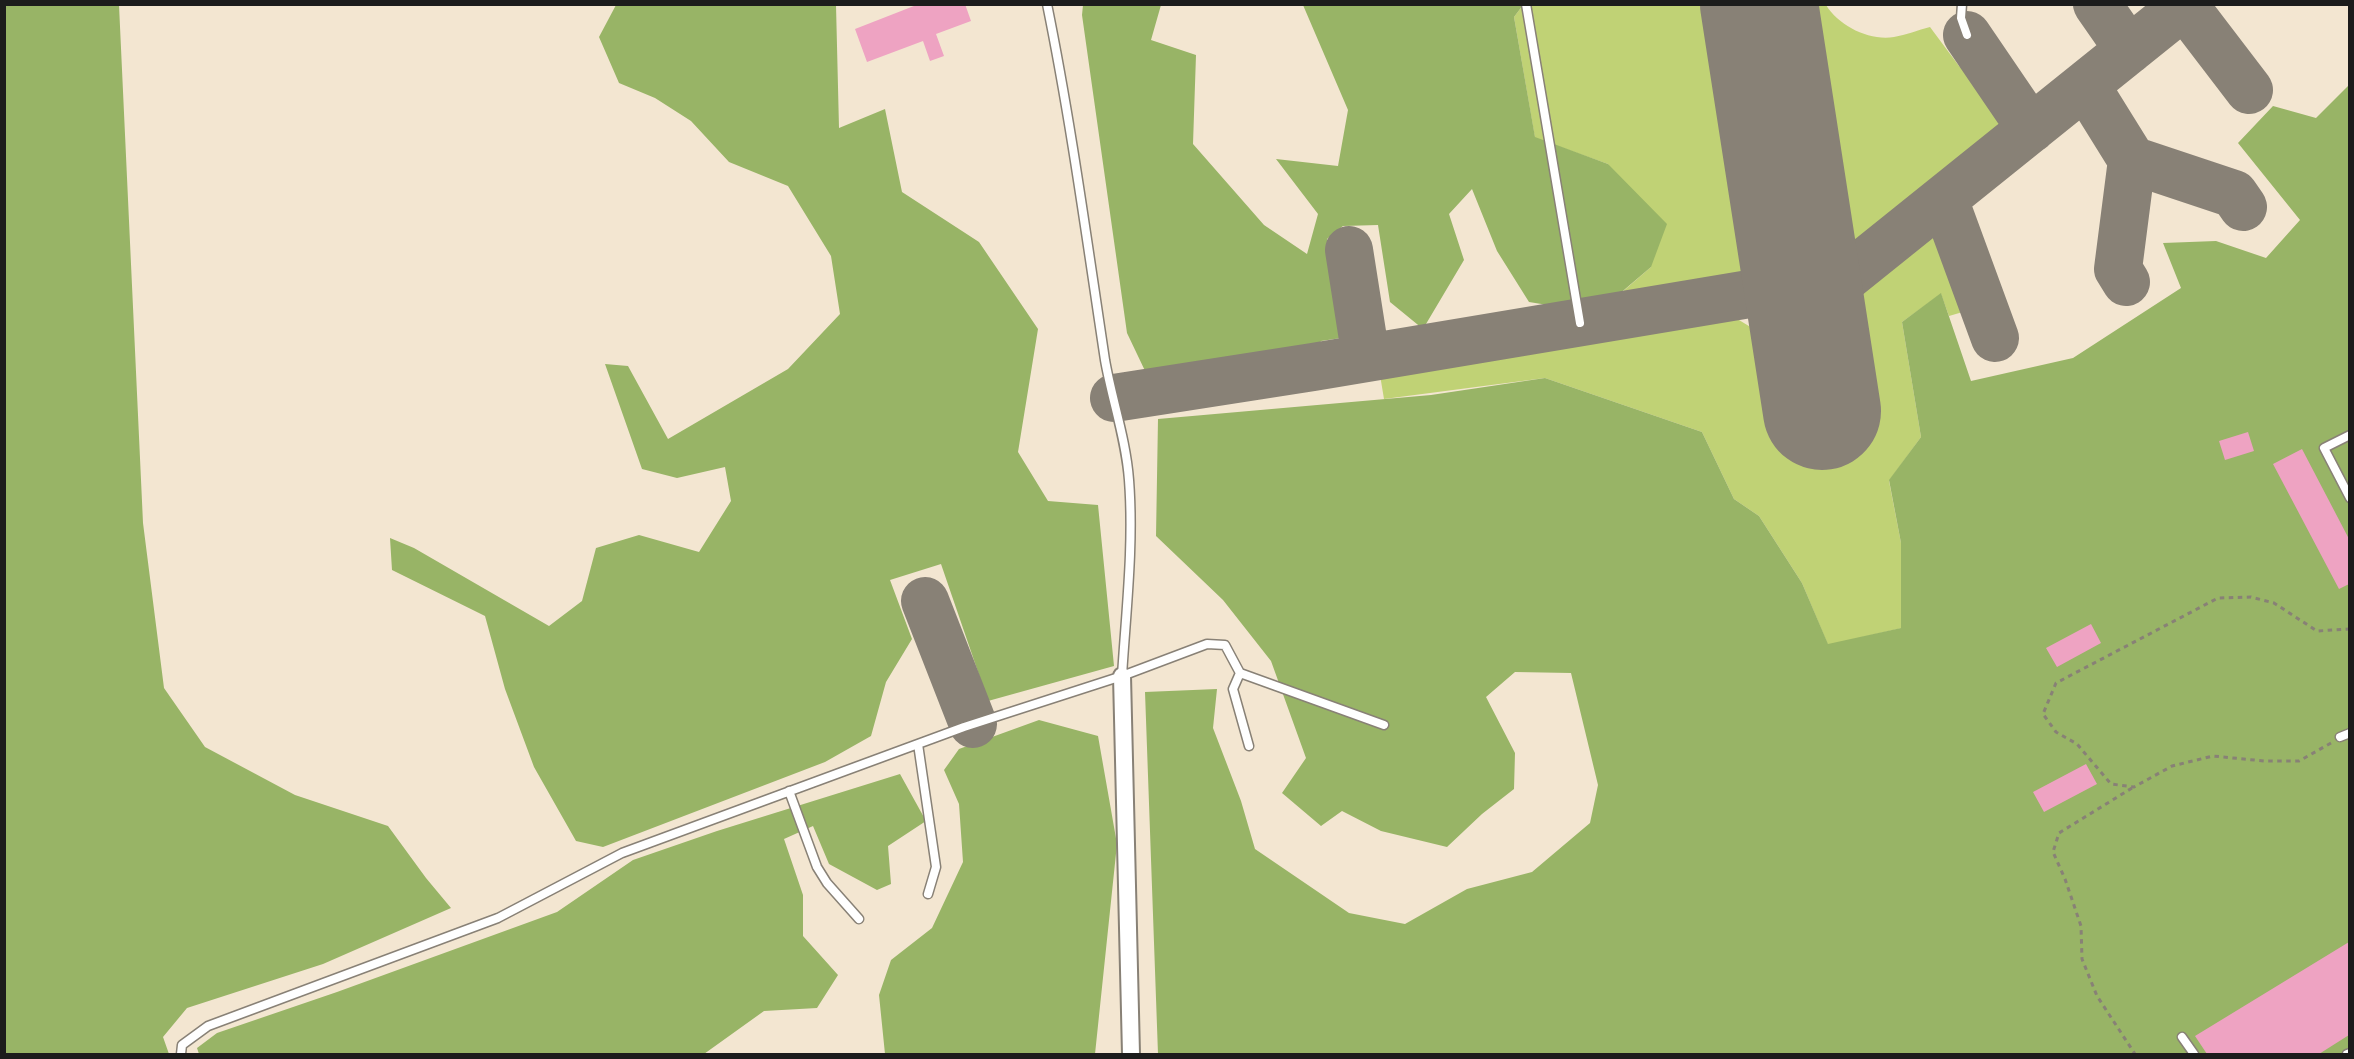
<!DOCTYPE html>
<style>
body{margin:0}
#map{position:relative;width:2354px;height:1059px;overflow:hidden;background:#f3e6d1;font-family:"Balsamiq Sans",sans-serif}
canvas{display:block}
.frame{position:absolute;inset:0;border:6px solid #1c1c1c;pointer-events:none}
</style>
<div id="map">
<canvas width="2354" height="1059"></canvas>
<div class="frame"></div>
</div>
<script>
const c = document.querySelector('canvas').getContext('2d');
c.lineJoin = 'round';
function fillPath(path, color) { c.fillStyle = color; c.fill(path, 'evenodd'); }
function stroke(path, color, width, dash) { c.strokeStyle = color; c.lineWidth = width; c.lineCap = dash ? 'butt' : 'round'; c.setLineDash(dash || []); c.stroke(path); }
fillPath(new Path2D(`
 M 1523,5 L 1717,5 L 1755,244 L 1737,279 L 1621,293 L 1651,267 L 1608,164 L 1535,138 L 1514,17 Z
 M 1802,5 L 1826,5 C 1839,26 1869,41 1894,37 C 1906,35 1918,30 1930,27 L 1959,66 L 1980,78 L 2008,120 L 2003,142 L 1953,179 L 1939,175 L 1923,187 L 1916,206 L 1862,246 L 1840,246 Z
 M 1926,227 L 1946,230 L 1973,309 L 1949,316 L 1941,294 L 1902,322 L 1921,437 L 1889,481 L 1901,543 L 1902,628 L 1828,645 L 1802,583 L 1759,516 L 1734,499 L 1702,432 L 1545,378 L 1384,399 L 1380,375 L 1734,317 L 1767,337 L 1784,425 L 1864,412 L 1846,293 Z`), '#c0d275');
fillPath(new Path2D(`
 M 5,4 L 119,5 L 143,523 L 164,688 L 205,747 L 295,795 L 388,826 L 426,878 L 451,908 L 323,964 L 187,1008 L 163,1037 L 169,1054 L 5,1054 Z
 M 616,5 L 836,5 L 839,128 L 885,109 L 902,192 L 979,242 L 1038,329 L 1018,452 L 1048,501 L 1098,505 L 1114,666 L 988,701 L 941,564 L 890,580 L 912,639 L 886,682 L 871,736 L 825,762 L 603,847 L 576,841 L 534,767 L 505,689 L 485,616 L 392,570 L 390,538 L 414,548 L 549,626 L 582,601 L 596,548 L 639,535 L 699,552 L 731,501 L 725,467 L 677,478 L 642,469 L 605,364 L 628,366 L 668,439 L 788,369 L 840,314 L 831,256 L 788,186 L 729,162 L 691,121 L 655,98 L 619,83 L 599,37 Z
 M 1083,5 L 1161,5 L 1151,40 L 1196,55 L 1193,144 L 1264,225 L 1307,254 L 1318,214 L 1276,159 L 1338,166 L 1348,110 L 1303,5 L 1523,5 L 1514,17 L 1535,137 L 1608,164 L 1667,224 L 1651,267 L 1597,313 L 1529,302 L 1497,251 L 1472,189 L 1449,214 L 1464,260 L 1423,329 L 1390,302 L 1378,225 L 1343,226 L 1327,239 L 1331,269 L 1349,303 L 1348,337 L 1321,341 L 1313,355 L 1195,380 L 1147,375 L 1127,333 L 1082,15 Z
 M 2349,85 L 2349,1054 L 1158,1054 L 1145,692 L 1217,689 L 1213,728 L 1241,801 L 1255,849 L 1349,913 L 1405,924 L 1467,889 L 1532,872 L 1590,823 L 1598,785 L 1571,673 L 1515,672 L 1486,697 L 1515,753 L 1514,789 L 1482,814 L 1447,847 L 1381,831 L 1342,811 L 1321,826 L 1282,793 L 1306,758 L 1271,661 L 1223,600 L 1156,536 L 1158,419 L 1431,395 L 1545,378 L 1702,432 L 1734,499 L 1759,516 L 1802,583 L 1828,644 L 1901,628 L 1901,543 L 1889,480 L 1921,437 L 1902,322 L 1941,293 L 1971,381 L 2073,358 L 2181,288 L 2163,243 L 2216,241 L 2266,258 L 2300,220 L 2238,143 L 2273,106 L 2316,118 Z
 M 1039,720 L 1098,736 L 1117,844 L 1095,1054 L 885,1054 L 879,995 L 891,960 L 932,928 L 963,862 L 959,804 L 944,770 L 959,749 Z
 M 900,774 L 926,821 L 888,846 L 891,884 L 877,890 L 829,864 L 813,826 L 784,839 L 803,895 L 803,936 L 838,975 L 817,1008 L 764,1011 L 704,1054 L 199,1054 L 197,1048 L 217,1033 L 337,992 L 557,912 L 633,860 L 717,831 Z`), '#98b466');
stroke(new Path2D(`
 M 2097,4 L 2129,50
 M 2184,5 L 2249,90
 M 1967,35 L 2031,129
 M 2086,86 L 2132,160 L 2118,269 L 2126,282
 M 2132,160 L 2234,194 L 2243,207
 M 1944,199 L 1995,338
 M 1349,250 L 1366,358
 M 1114,398 L 1313,367 L 1845,278 L 2186,4
 M 925,601 L 973,724`), '#888176', 48);
stroke(new Path2D(`
 M 1759,4 L 1822,411`), '#888176', 118);
fillPath(new Path2D(`
 M 919,4 L 965,4 L 971,21 L 936,34 L 944,56 L 930,61 L 923,41 L 867,62 L 855,29 Z
 M 2248,432 L 2254,451 L 2225,460 L 2219,441 Z
 M 2302,449 L 2349,539 L 2349,584 L 2339,589 L 2273,464 Z
 M 2091,624 L 2101,643 L 2057,667 L 2046,648 Z
 M 2086,764 L 2097,784 L 2044,812 L 2033,792 Z
 M 2349,942 L 2349,1035 L 2319,1054 L 2207,1054 L 2195,1036 Z`), '#eea3c2');
const lane = new Path2D(`
 M 1047,4 C 1071,122 1087,241 1105,360 C 1112,400 1126,439 1129,480 C 1134,545 1126,611 1122,676
 M 1526,4 L 1580,323
 M 1962,4 L 1961,18 L 1967,35
 M 2350,435 L 2324,448 L 2350,498
 M 1240,673 L 1233,689 L 1249,746
 M 2340,737 L 2350,733
 M 918,744 L 936,867 L 928,894
 M 789,791 L 817,867 L 827,883 L 859,919
 M 2182,1037 L 2194,1054
 M 181,1054 L 182,1045 L 208,1026 L 498,918 L 622,853 L 964,727 L 1122,676 L 1207,644 L 1225,645 L 1240,673 L 1384,725
 M 2347,1054 L 2350,1053`);
const street = new Path2D(`
 M 1122,676 L 1131,1054`);
stroke(lane, '#888176', 11);
stroke(street, '#888176', 20);
stroke(new Path2D(`
 M 2331,743 L 2299,761 L 2264,761 L 2213,756 L 2172,766 L 2134,787 L 2111,784 L 2077,744 L 2056,732 L 2043,714 L 2056,683 L 2218,598 L 2251,597 L 2274,603 L 2317,631 L 2350,629
 M 2132,788 L 2059,833 L 2053,852 L 2065,879 L 2081,926 L 2082,959 L 2097,996 L 2135,1054`), '#888176', 3, [4.5, 4.5]);
stroke(lane, '#fff', 8);
stroke(street, '#fff', 16);
</script>
